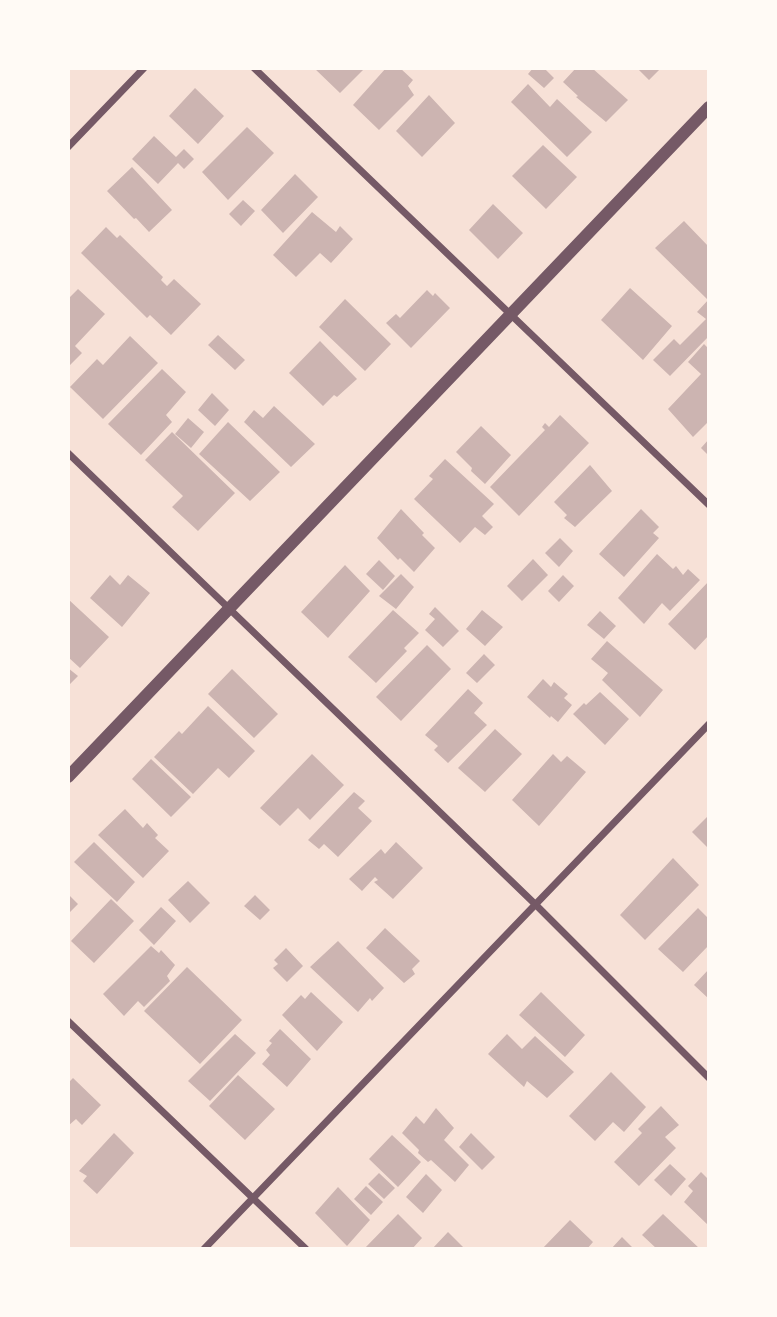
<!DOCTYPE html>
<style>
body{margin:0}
#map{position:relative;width:777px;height:1317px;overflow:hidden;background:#f7e1d7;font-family:Ubuntu,sans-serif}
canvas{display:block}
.frame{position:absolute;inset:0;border:70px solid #fffaf5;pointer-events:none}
</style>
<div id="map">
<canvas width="777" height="1317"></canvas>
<div class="frame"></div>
</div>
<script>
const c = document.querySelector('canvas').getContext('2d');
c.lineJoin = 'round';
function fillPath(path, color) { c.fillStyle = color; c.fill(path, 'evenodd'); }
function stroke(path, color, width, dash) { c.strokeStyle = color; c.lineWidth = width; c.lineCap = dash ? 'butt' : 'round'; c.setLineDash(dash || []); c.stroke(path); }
fillPath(new Path2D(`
 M 314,68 L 365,68 L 340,93 Z
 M 386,68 L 400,68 L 413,80 L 408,86 L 414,95 L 379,130 L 353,105 Z
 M 533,68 L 544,68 L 554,78 L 544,88 L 528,74 Z
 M 576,68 L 592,68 L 628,100 L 606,122 L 576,97 L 578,96 L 563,82 Z
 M 637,68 L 661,68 L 649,80 Z
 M 528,84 L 550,107 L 557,99 L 592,132 L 567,157 L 511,102 Z
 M 195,88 L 224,116 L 198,144 L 169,116 Z
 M 429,95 L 455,123 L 422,157 L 396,131 Z
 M 247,127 L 274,153 L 228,200 L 202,172 Z
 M 154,136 L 176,157 L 184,149 L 194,159 L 184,169 L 178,163 L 158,184 L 132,159 Z
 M 543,145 L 577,177 L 546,209 L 512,176 Z
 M 132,167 L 172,210 L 149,232 L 136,218 L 134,219 L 107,191 Z
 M 295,174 L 318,197 L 283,233 L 261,210 Z
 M 243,200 L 255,211 L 241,226 L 229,214 Z
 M 493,204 L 523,233 L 498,259 L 469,230 Z
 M 312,212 L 336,232 L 340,226 L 353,239 L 331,263 L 320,253 L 296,277 L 273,255 Z
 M 684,221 L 709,247 L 709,296 L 707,299 L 655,248 Z
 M 106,227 L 117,238 L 120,235 L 163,277 L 161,280 L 167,286 L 174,279 L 201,304 L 171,335 L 150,315 L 147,318 L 81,253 Z
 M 630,288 L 672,326 L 643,360 L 601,320 Z
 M 78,289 L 105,314 L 75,346 L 82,353 L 68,367 L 68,299 Z
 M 427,290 L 433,296 L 435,293 L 450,308 L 411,348 L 386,323 L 396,314 L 400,318 Z
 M 345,299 L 391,344 L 365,371 L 319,327 Z
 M 709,299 L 709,336 L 670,376 L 653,360 L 674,339 L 680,345 L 706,319 L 697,312 Z
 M 218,335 L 245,360 L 235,370 L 208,345 Z
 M 130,336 L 158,363 L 103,419 L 70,387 L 97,359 L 103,365 Z
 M 320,341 L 357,379 L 337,397 L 334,395 L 323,406 L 289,373 Z
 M 704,344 L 709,349 L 709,421 L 693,437 L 668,409 L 701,374 L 688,362 Z
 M 162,369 L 186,392 L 166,415 L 172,422 L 141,455 L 108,424 Z
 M 212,393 L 229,410 L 215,426 L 198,410 Z
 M 274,406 L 315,444 L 291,467 L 244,422 L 254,410 L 263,418 Z
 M 560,415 L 589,443 L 519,516 L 490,487 L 545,430 L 542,427 L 545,423 L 549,427 Z
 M 188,418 L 204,432 L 191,448 L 175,434 Z
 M 228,422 L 280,472 L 250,501 L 199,454 Z
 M 481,426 L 511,455 L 485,484 L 471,471 L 472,468 L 456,452 Z
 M 172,432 L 235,493 L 198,531 L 172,507 L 183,496 L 145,460 Z
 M 709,439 L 709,456 L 701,448 Z
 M 445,459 L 494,504 L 482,516 L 493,527 L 485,535 L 475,527 L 460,543 L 414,499 L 433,479 L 429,476 Z
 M 590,465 L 612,491 L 575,527 L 564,518 L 567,515 L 554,502 Z
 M 401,509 L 424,533 L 422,535 L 435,548 L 414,572 L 400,558 L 398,560 L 377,538 Z
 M 641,509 L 659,527 L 653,533 L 659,538 L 624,577 L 599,554 Z
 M 560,538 L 573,551 L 559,567 L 545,553 Z
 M 657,554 L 673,569 L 676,566 L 683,575 L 688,569 L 700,580 L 670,611 L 662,603 L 644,624 L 618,598 Z
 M 533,559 L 548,575 L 522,601 L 507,586 Z
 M 379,560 L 395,576 L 383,590 L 366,574 Z
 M 345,565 L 370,591 L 328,638 L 301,612 Z
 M 401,574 L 414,587 L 396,609 L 379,596 Z
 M 110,575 L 120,585 L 128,575 L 150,593 L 122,627 L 90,598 Z
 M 563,575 L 574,586 L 559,602 L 548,591 Z
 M 709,581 L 709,635 L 695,650 L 668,624 Z
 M 68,599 L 109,637 L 80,668 L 68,657 Z
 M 435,607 L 459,631 L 443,647 L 425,630 L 435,619 L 429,614 Z
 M 393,610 L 419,633 L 404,648 L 407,651 L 376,683 L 348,657 Z
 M 482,610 L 503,627 L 485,646 L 466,629 Z
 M 600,611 L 616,626 L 604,639 L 587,625 Z
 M 607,641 L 663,690 L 640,717 L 602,680 L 608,673 L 591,659 Z
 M 427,645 L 451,669 L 401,721 L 376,697 Z
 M 484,654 L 495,665 L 477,683 L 466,673 Z
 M 68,668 L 78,676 L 68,686 Z
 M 232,669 L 278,714 L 254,738 L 208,694 Z
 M 543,679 L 551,687 L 554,682 L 568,694 L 564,698 L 572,705 L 558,722 L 551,716 L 550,718 L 527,697 Z
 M 468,689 L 483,703 L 474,713 L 487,725 L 448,763 L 434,750 L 438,746 L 425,735 Z
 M 600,692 L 629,719 L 605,745 L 573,714 L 584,703 L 586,705 Z
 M 208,706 L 255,751 L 229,778 L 218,768 L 193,794 L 154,757 L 179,731 L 182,734 Z
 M 495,729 L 522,754 L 485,792 L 458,768 Z
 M 312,754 L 344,785 L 310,820 L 298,808 L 280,826 L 260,808 Z
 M 553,754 L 561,762 L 567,756 L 586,772 L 539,826 L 512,800 Z
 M 151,759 L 191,797 L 171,817 L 132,779 Z
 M 354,792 L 365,801 L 358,808 L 372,821 L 338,857 L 324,844 L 319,849 L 308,840 Z
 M 125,809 L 143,828 L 147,823 L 158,835 L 155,838 L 169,851 L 143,878 L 98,835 Z
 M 709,815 L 709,849 L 692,832 Z
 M 94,842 L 135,882 L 117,902 L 74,862 Z
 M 396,842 L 423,868 L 393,899 L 374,882 L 378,880 L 375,877 L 362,891 L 349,879 L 381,849 L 385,854 Z
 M 673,858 L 699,885 L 645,940 L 620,915 Z
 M 188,881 L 210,903 L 190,923 L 168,900 Z
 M 68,894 L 78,904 L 68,914 Z
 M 255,895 L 270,910 L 260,920 L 244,906 Z
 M 111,899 L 134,921 L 94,963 L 71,941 Z
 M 161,907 L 176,921 L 154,945 L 139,930 Z
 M 698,908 L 709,919 L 709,945 L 683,972 L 658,949 Z
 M 385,928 L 420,961 L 412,969 L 415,974 L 404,983 L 366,948 Z
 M 338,941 L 384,988 L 372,1001 L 370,998 L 358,1012 L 310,967 Z
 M 151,946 L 159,953 L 161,950 L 175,965 L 167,976 L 170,981 L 144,1007 L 138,1001 L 124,1016 L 103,994 Z
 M 286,948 L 303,966 L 287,982 L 273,968 L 278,964 L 274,960 Z
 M 187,967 L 242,1020 L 200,1064 L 144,1011 Z
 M 709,969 L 709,999 L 694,985 Z
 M 311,992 L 343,1022 L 317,1051 L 282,1015 L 301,995 L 305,999 Z
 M 541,992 L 585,1035 L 565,1057 L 519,1015 Z
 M 280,1029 L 311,1059 L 287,1087 L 262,1064 L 270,1055 L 266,1050 L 272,1043 L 269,1041 Z
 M 235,1034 L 256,1053 L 210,1101 L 188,1081 Z
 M 507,1034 L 522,1049 L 535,1036 L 574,1072 L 547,1098 L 527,1081 L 524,1087 L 488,1054 Z
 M 611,1072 L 646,1107 L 624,1132 L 613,1122 L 595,1141 L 569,1116 Z
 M 238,1075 L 275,1109 L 245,1140 L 209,1106 Z
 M 73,1078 L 101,1105 L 82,1125 L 76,1119 L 68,1126 L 68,1083 Z
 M 661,1106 L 679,1125 L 665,1137 L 676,1148 L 639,1186 L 614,1162 L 642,1133 L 638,1129 Z
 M 436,1108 L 454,1128 L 444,1140 L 469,1165 L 455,1182 L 431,1160 L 428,1162 L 418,1153 L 419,1150 L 402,1133 L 416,1116 L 424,1124 Z
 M 114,1133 L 134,1153 L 97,1194 L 83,1181 L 87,1176 L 79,1171 Z
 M 471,1133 L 495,1157 L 482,1170 L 459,1147 Z
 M 392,1135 L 421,1162 L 398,1187 L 369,1159 Z
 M 670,1164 L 686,1179 L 671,1196 L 654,1180 Z
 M 701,1172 L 709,1180 L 709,1226 L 684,1202 L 693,1191 L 688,1186 Z
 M 379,1173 L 395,1188 L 384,1199 L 368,1184 Z
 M 426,1174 L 442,1190 L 423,1213 L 406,1197 Z
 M 366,1186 L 383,1202 L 371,1215 L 354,1199 Z
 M 338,1187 L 370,1220 L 347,1246 L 315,1213 Z
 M 398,1214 L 422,1238 L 412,1249 L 364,1249 Z
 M 663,1214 L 700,1249 L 657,1249 L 642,1235 Z
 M 570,1220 L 593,1242 L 587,1249 L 542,1249 Z
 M 448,1232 L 465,1249 L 432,1249 Z
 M 622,1237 L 634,1249 L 611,1249 Z`), '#ccb4b1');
stroke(new Path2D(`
 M 254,68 L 709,505
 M 68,147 L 144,68
 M 68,453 L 535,904 L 709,1078
 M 68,1021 L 306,1249
 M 204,1249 L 709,724`), '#755966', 7);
stroke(new Path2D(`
 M 68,777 L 709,107`), '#755966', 12);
</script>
